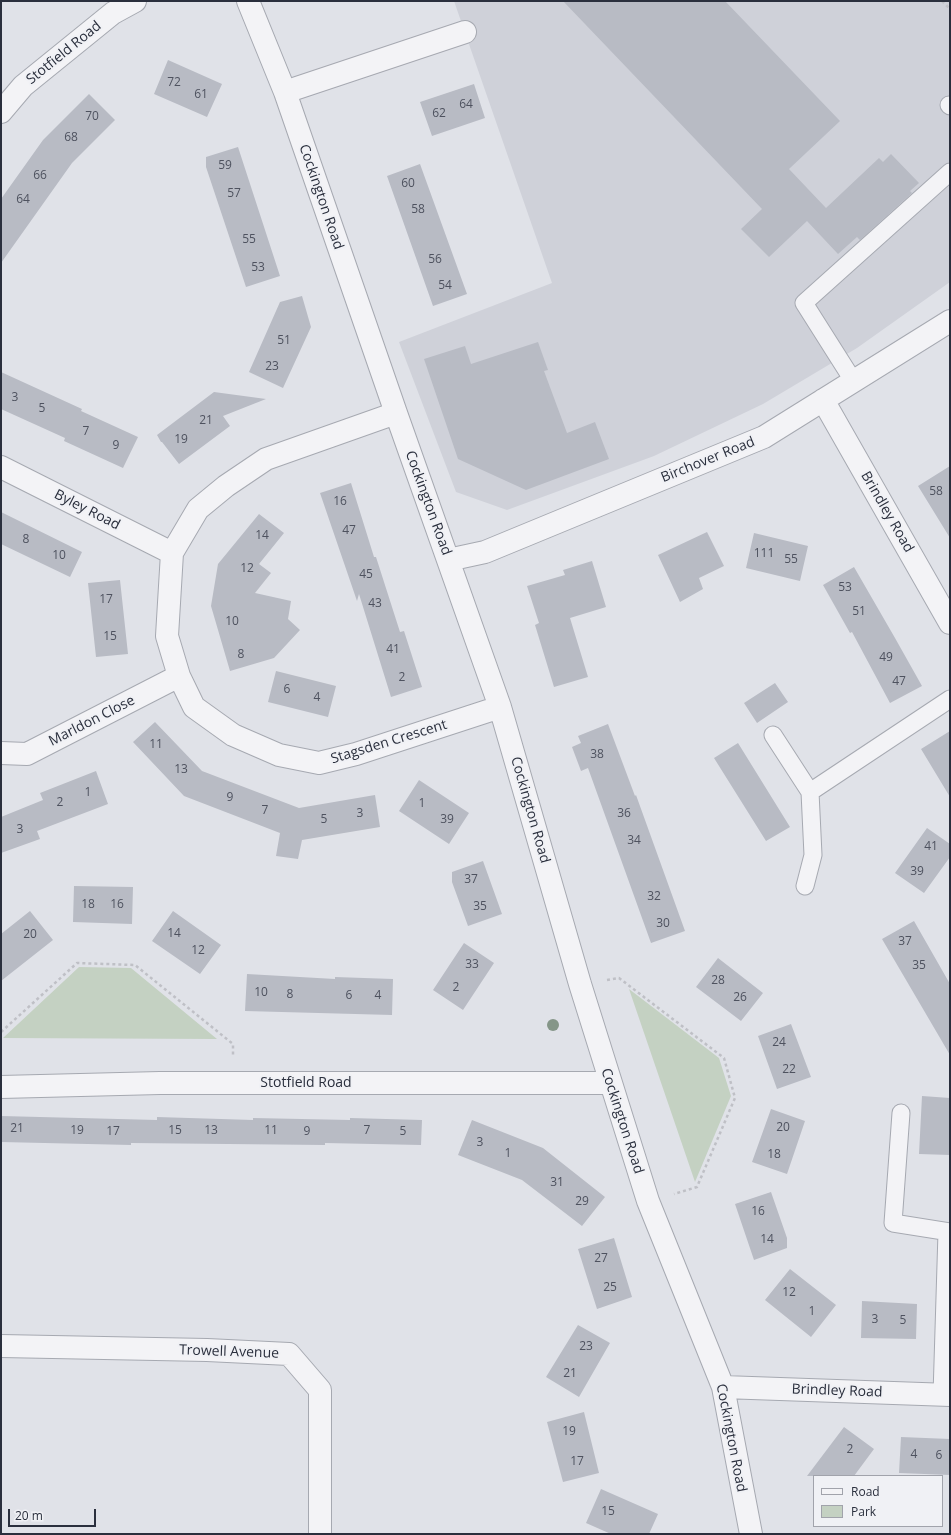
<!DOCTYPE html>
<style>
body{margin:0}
#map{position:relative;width:951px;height:1535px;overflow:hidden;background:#e0e2e8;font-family:"Open Sans",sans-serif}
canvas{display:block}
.frame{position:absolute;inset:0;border:2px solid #2a2f3d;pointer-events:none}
.legend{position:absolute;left:813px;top:1475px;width:130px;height:52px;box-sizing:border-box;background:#f0f1f5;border:1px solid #a1a3ab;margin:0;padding:5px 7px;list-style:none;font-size:12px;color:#2a2f3d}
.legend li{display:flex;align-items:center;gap:8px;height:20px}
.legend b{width:20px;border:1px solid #a1a3ab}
.scale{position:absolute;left:8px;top:1509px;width:88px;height:18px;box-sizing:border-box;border:2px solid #2a2f3d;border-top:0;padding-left:5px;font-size:12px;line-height:14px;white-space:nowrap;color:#2a2f3d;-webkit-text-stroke:3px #f0f1f5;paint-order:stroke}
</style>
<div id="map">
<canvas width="951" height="1535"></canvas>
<div class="frame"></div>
<ul class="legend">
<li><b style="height:5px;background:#f3f3f6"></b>Road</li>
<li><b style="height:11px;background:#c4d1c2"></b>Park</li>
</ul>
<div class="scale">20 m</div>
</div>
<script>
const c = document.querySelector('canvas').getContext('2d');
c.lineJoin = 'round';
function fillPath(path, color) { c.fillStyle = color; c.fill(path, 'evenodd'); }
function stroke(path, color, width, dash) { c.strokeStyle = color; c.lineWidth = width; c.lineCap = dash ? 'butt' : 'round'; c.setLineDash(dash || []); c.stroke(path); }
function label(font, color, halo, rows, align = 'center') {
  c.font = font + ' "Open Sans",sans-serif'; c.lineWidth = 4; c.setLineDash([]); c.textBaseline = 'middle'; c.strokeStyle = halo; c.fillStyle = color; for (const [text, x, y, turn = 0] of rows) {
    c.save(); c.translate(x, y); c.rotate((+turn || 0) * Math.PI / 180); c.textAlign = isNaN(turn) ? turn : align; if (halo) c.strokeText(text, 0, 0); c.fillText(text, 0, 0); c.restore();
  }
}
fillPath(new Path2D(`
 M 454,1 L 950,1 L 950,282 L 857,348 L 763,404 L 654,456 L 507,510 L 456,492 L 399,342 L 552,283 Z`), '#cfd1d9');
fillPath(new Path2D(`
 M 79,967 L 131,968 L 217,1039 L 3,1038 Z
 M 629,989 L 719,1058 L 731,1096 L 695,1182 Z`), '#c4d1c2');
fillPath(new Path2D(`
 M 563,1 L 725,1 L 840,121 L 789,169 L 826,208 L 879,158 L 883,162 L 891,154 L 919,183 L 910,191 L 912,193 L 860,240 L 857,237 L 838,254 L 807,221 L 769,257 L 741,229 L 762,209 Z
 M 168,60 L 222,84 L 207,117 L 154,94 Z
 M 474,84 L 485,118 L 432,136 L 420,102 Z
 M 89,94 L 115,120 L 72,163 L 1,263 L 1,199 L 43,140 Z
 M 238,147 L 280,276 L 246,287 L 206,167 L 206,157 Z
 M 420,164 L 467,294 L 433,306 L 387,176 Z
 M 302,296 L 311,327 L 283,388 L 249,372 L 280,302 Z
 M 538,342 L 548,370 L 544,371 L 567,433 L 595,422 L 609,459 L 526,490 L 458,459 L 424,359 L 465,346 L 471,364 Z
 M 1,372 L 82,409 L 81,411 L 138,437 L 123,468 L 64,441 L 65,438 L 1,409 Z
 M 214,392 L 266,399 L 223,416 L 230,426 L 179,464 L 162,442 L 161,442 L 157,435 Z
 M 950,466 L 950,538 L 918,486 Z
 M 351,483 L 374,557 L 376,557 L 400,632 L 404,631 L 422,687 L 391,697 L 359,594 L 357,601 L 320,493 Z
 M 1,512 L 82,552 L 70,577 L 1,544 Z
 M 259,514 L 284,533 L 259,564 L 271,573 L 255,593 L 291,601 L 288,619 L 300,630 L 274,658 L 230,671 L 211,606 L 218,564 Z
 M 707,532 L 724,566 L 699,578 L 703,589 L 680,602 L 658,555 Z
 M 754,533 L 808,546 L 800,581 L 746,568 Z
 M 592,561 L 606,607 L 570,618 L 588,677 L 554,687 L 535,625 L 539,623 L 527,586 L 565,575 L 563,570 Z
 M 854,567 L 895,638 L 922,686 L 890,703 L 852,632 L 850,633 L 823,585 Z
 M 120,580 L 128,654 L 96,657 L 88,583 Z
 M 276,671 L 336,686 L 328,717 L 268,702 Z
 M 775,683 L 788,702 L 757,723 L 744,703 Z
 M 155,722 L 202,771 L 299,808 L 375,795 L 380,827 L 302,840 L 298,859 L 276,856 L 280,833 L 184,796 L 133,742 Z
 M 608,724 L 635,796 L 636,795 L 685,931 L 651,943 L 588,768 L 581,771 L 572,747 L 581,743 L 578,736 Z
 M 950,731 L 950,797 L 921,749 Z
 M 738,743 L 790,827 L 766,841 L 714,758 Z
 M 96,771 L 108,804 L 37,831 L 40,839 L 1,853 L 1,817 L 43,800 L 40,793 Z
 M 419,780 L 469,813 L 449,844 L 399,811 Z
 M 927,828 L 950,844 L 950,857 L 924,893 L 895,873 Z
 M 483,861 L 502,914 L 468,926 L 452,882 L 452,872 Z
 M 74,886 L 133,887 L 132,924 L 73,922 Z
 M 30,911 L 53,940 L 1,981 L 1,934 Z
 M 173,911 L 221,945 L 200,974 L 152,941 Z
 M 914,921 L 950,984 L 950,1055 L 882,939 Z
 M 464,943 L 494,963 L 463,1010 L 433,990 Z
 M 718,958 L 763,993 L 741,1021 L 696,987 Z
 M 247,974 L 335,979 L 335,977 L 393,979 L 392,1015 L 245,1011 Z
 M 791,1024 L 811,1077 L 777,1089 L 758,1036 Z
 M 922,1096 L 950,1098 L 950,1155 L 919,1154 Z
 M 771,1109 L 805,1121 L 787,1174 L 752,1162 Z
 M 1,1116 L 157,1120 L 157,1117 L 253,1120 L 253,1118 L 350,1120 L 350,1118 L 422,1120 L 421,1145 L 325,1143 L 325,1145 L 131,1143 L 131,1145 L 1,1142 Z
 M 472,1120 L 543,1148 L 605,1197 L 582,1226 L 522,1180 L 458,1155 Z
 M 771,1192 L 787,1238 L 787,1248 L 754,1260 L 735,1204 Z
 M 614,1238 L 632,1297 L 597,1309 L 578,1249 Z
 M 790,1269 L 836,1305 L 811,1337 L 765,1300 Z
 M 862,1301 L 917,1304 L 916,1339 L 861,1338 Z
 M 578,1325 L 610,1343 L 579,1397 L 546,1377 Z
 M 584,1412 L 599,1473 L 563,1482 L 547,1422 Z
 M 844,1427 L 874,1449 L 854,1476 L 807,1476 Z
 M 901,1437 L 950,1439 L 950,1475 L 899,1473 Z
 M 601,1489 L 658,1514 L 649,1534 L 611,1534 L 586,1523 Z`), '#b8bbc4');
const service = new Path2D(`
 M 949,105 L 950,106
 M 854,382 L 804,303 L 950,172
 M 773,735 L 810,792 L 813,855 L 805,886
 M 810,792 L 950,699
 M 901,1113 L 893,1223 L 950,1232
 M 942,1395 L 947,1232`);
const minor = new Path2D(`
 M 248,1 L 285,92 L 396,413 L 500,707 L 580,984 L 648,1201 L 723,1387 L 751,1534
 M 285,92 L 465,32
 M 1,112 L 23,86 L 113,13 L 135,1
 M 823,400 L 950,623
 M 396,413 L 266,459 L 226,486 L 198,509 L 172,553 L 167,636 L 179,676 L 194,707 L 233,735 L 279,755 L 319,763 L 356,754 L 500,707
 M 1,467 L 172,553
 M 448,560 L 485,552 L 764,437 L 950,321
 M 1,753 L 27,754 L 179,676
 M 1,1087 L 160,1083 L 610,1083
 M 1,1346 L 207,1350 L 289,1354 L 320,1390 L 320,1534
 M 723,1387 L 950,1395`);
stroke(service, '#a6a9b1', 19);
stroke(minor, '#a6a9b1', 24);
stroke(new Path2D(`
 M 942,1 L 950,9
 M 607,980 L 619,978 L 724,1058 L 735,1098 L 697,1187 L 674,1194
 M 1,1032 L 77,963 L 135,965 L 233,1044 L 233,1056`), '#bfc0c6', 2.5, [3, 3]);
stroke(service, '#f3f3f6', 17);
stroke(minor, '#f3f3f6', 22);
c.fillStyle = '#859688';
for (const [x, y] of [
 [553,1025]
]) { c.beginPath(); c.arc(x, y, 6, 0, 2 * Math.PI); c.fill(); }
label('12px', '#4e525f', null, [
 ["72",174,83],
 ["61",201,95],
 ["64",466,105],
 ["62",439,114],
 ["70",92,117],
 ["68",71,138],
 ["59",225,166],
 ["66",40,176],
 ["60",408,184],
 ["57",234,194],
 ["64",23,200],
 ["58",418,210],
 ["55",249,240],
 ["56",435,260],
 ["53",258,268],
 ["54",445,286],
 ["51",284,341],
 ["23",272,367],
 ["3",15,398],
 ["5",42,409],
 ["21",206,421],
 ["7",86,432],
 ["19",181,440],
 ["9",116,446],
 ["58",936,492],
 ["16",340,502],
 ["47",349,531],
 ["14",262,536],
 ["8",26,540],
 ["111",764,554],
 ["10",59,556],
 ["55",791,560],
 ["12",247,569],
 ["45",366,575],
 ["53",845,588],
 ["17",106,600],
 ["43",375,604],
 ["51",859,612],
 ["10",232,622],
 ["15",110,637],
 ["41",393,650],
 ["8",241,655],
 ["49",886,658],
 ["2",402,678],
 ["47",899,682],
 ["6",287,690],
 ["4",317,698],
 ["11",156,745],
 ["38",597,755],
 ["13",181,770],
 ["1",88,793],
 ["9",230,798],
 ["2",60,803],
 ["1",422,804],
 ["7",265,811],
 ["3",360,814],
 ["36",624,814],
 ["5",324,820],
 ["39",447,820],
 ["3",20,830],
 ["34",634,841],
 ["41",931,847],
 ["39",917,872],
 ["37",471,880],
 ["32",654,897],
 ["18",88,905],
 ["16",117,905],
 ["35",480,907],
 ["30",663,924],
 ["14",174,934],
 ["20",30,935],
 ["37",905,942],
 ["12",198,951],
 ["33",472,965],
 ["35",919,966],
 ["28",718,981],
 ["2",456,988],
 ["10",261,993],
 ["8",290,995],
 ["6",349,996],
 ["4",378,996],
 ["26",740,998],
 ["24",779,1043],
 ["22",789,1070],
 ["20",783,1128],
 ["21",17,1129],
 ["19",77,1131],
 ["15",175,1131],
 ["13",211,1131],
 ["11",271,1131],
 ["7",367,1131],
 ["17",113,1132],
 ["9",307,1132],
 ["5",403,1132],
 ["3",480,1143],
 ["1",508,1154],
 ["18",774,1155],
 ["31",557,1183],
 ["29",582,1202],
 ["16",758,1212],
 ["14",767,1240],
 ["27",601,1259],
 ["25",610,1288],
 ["12",789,1293],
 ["1",812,1312],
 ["3",875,1320],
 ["5",903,1321],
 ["23",586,1347],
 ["21",570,1374],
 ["19",569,1432],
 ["2",850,1450],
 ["4",914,1455],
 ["6",939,1456],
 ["17",577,1462],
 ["15",608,1512]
]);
label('14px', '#2a2f3d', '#f0f1f5', [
 ["Stotfield Road",64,53,-39],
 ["Cockington Road",321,197,71],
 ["Birchover Road",708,460,-22],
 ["Cockington Road",428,503,70],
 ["Byley Road",87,510,27],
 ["Brindley Road",887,512,60],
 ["Marldon Close",92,721,-27],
 ["Stagsden Crescent",389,742,-17],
 ["Cockington Road",530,810,74],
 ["Stotfield Road",306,1083],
 ["Cockington Road",622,1121,72],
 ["Trowell Avenue",229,1352,2],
 ["Brindley Road",837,1391,2],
 ["Cockington Road",731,1438,79]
]);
</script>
